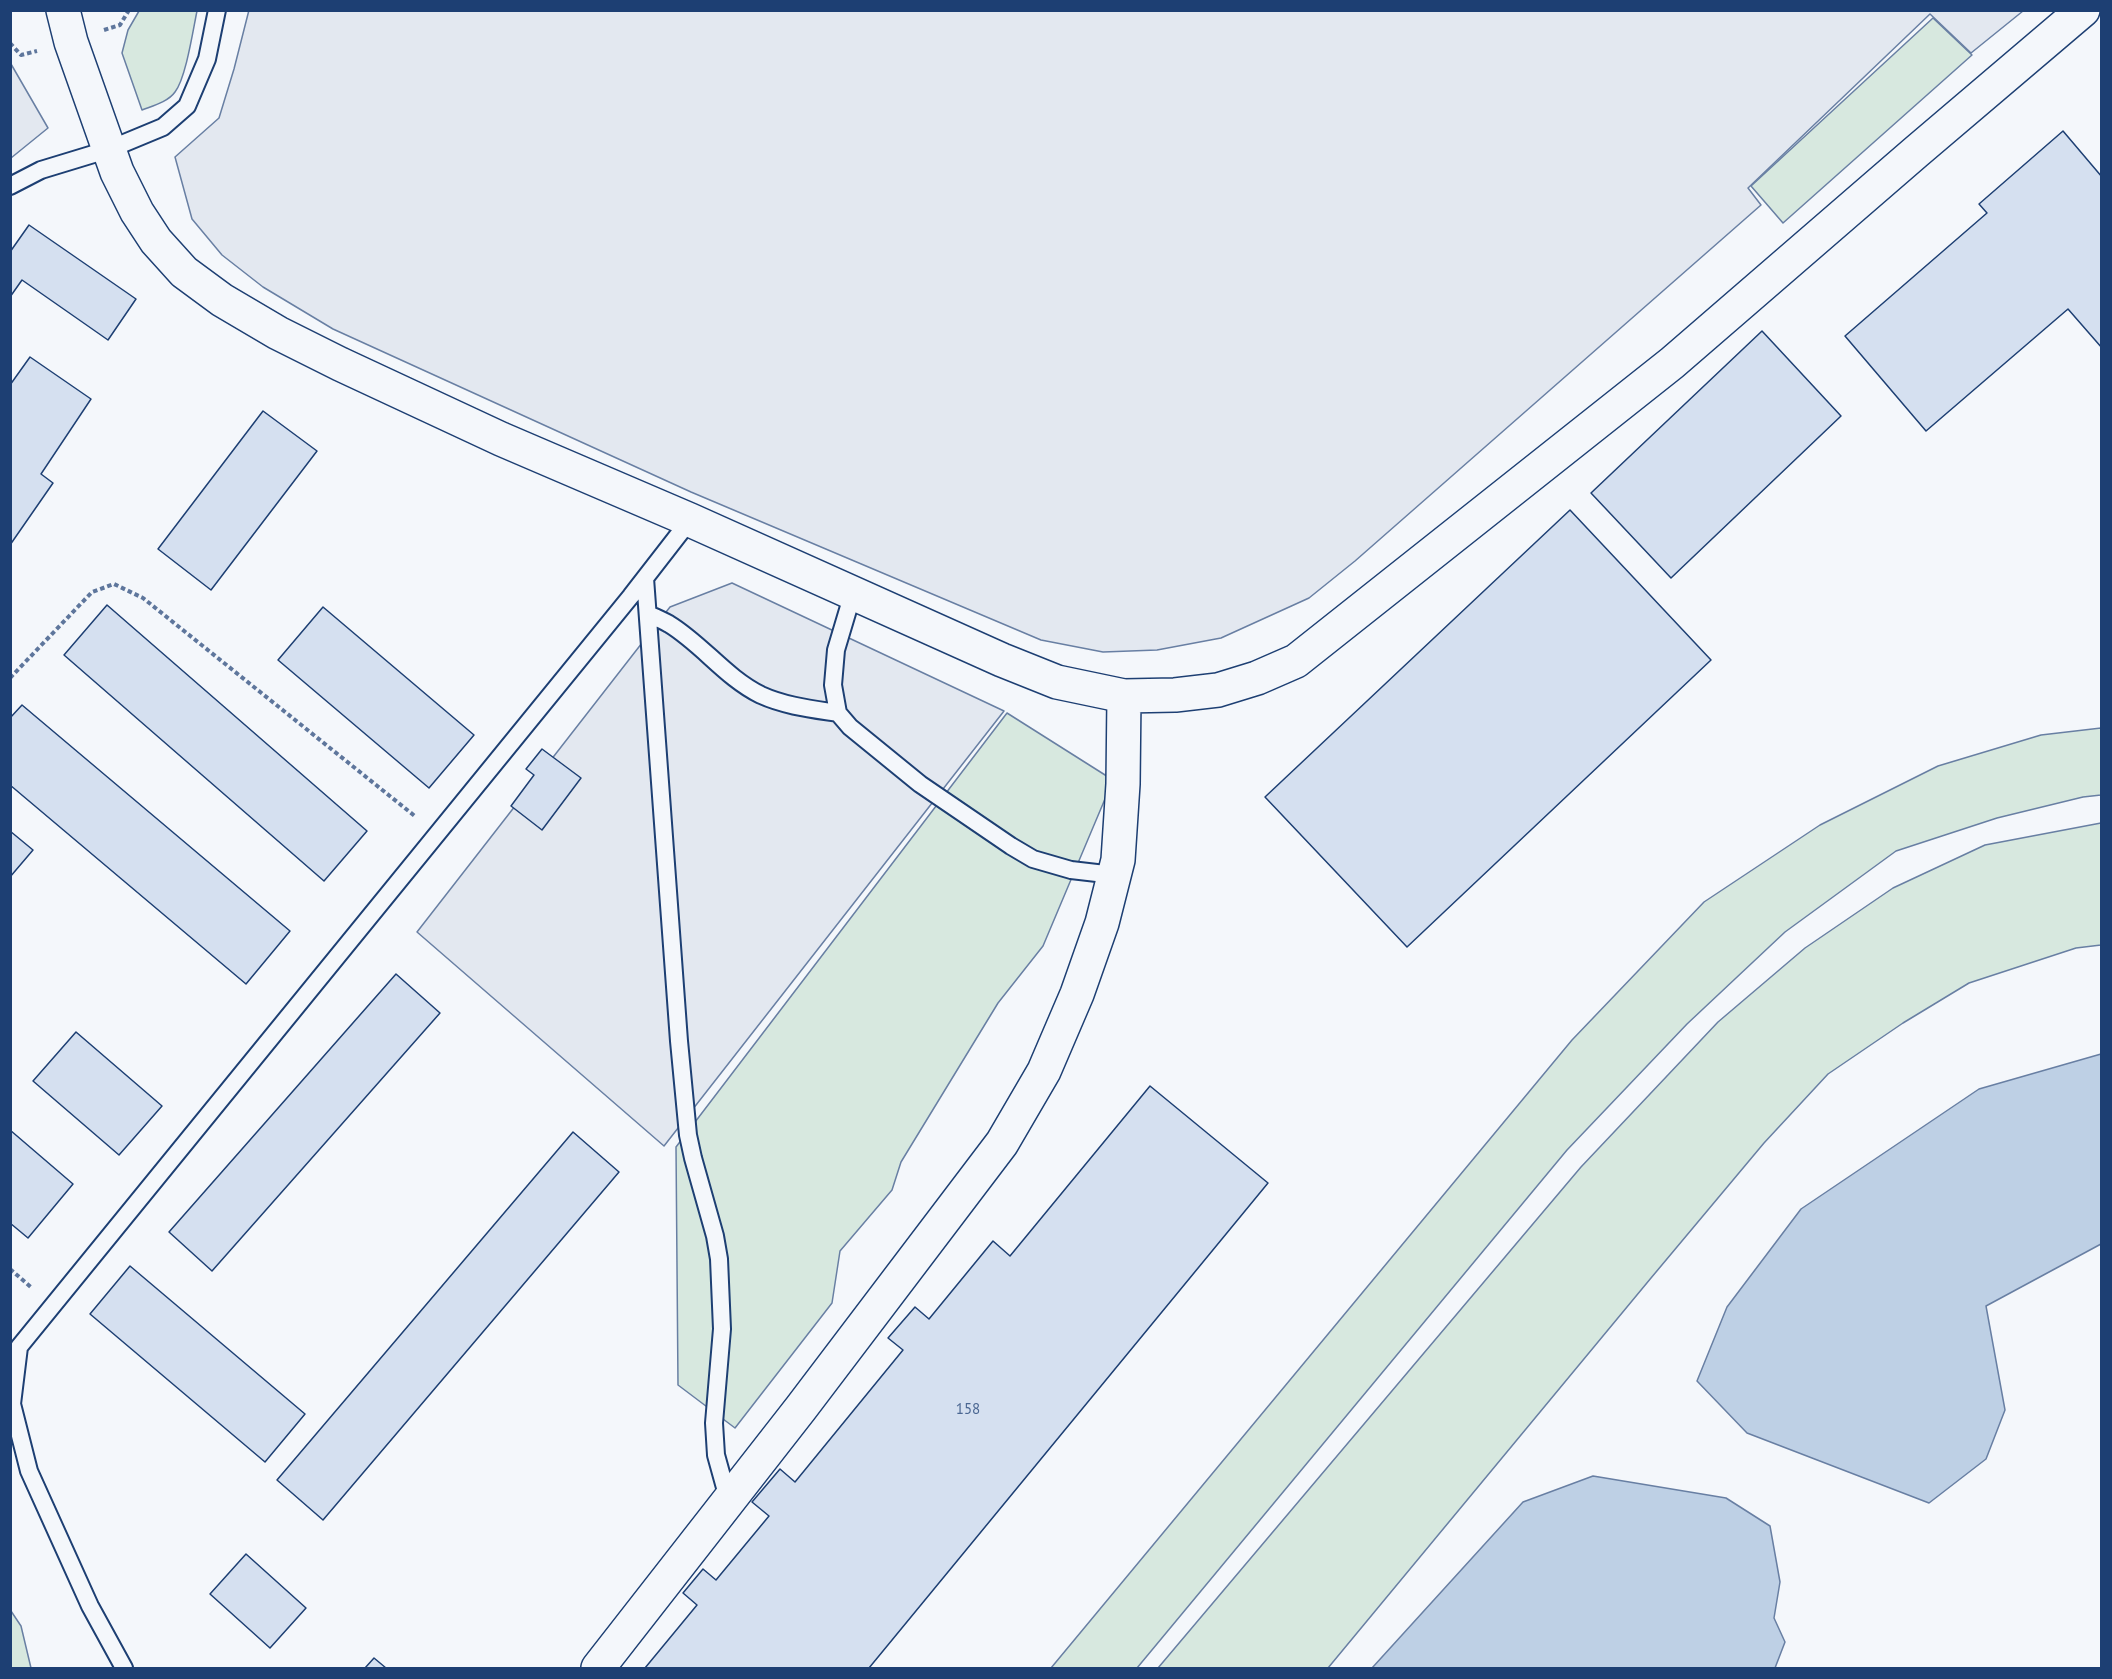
<!DOCTYPE html>
<style>
body{margin:0}
#map{position:relative;width:2112px;height:1679px;overflow:hidden;background:#f4f7fb;font-family:"PT Sans",sans-serif}
canvas{display:block}
.frame{position:absolute;inset:0;border:12px solid #1d3f73;pointer-events:none}
</style>
<div id="map">
<canvas width="2112" height="1679"></canvas>
<div class="frame"></div>
</div>
<script>
const c = document.querySelector('canvas').getContext('2d');
c.lineJoin = 'round';
function fillPath(path, color) { c.fillStyle = color; c.fill(path, 'evenodd'); }
function stroke(path, color, width, dash) { c.strokeStyle = color; c.lineWidth = width; c.lineCap = dash ? 'butt' : 'round'; c.setLineDash(dash || []); c.stroke(path); }
function label(font, color, halo, rows, align = 'center') {
  c.font = font + ' "PT Sans",sans-serif'; c.lineWidth = 4.5; c.setLineDash([]); c.textBaseline = 'middle'; c.strokeStyle = halo; c.fillStyle = color; for (const [text, x, y, turn = 0] of rows) {
    c.save(); c.translate(x, y); c.rotate((+turn || 0) * Math.PI / 180); c.textAlign = isNaN(turn) ? turn : align; if (halo) c.strokeText(text, 0, 0); c.fillText(text, 0, 0); c.restore();
  }
}
const green = new Path2D(`
 M 139,11 L 197,11 C 193,30 186,78 175,92 C 168,102 152,106 142,110 L 122,53 L 128,30 Z
 M 1933,18 L 1972,55 L 1783,223 L 1751,186 Z
 M 1007,713 L 1113,780 L 1043,946 L 998,1003 L 901,1162 L 892,1190 L 840,1251 L 832,1303 L 735,1428 L 678,1385 L 676,1147 Z
 M 2101,728 L 2101,795 L 2083,797 L 1997,818 L 1896,851 L 1785,932 L 1687,1024 L 1567,1150 L 1137,1668 L 1051,1668 L 1572,1040 L 1704,902 L 1820,825 L 1938,766 L 2041,735 Z
 M 2101,823 L 2101,945 L 2076,948 L 1969,983 L 1903,1023 L 1828,1074 L 1764,1143 L 1651,1278 L 1328,1668 L 1158,1668 L 1581,1167 L 1718,1022 L 1805,948 L 1893,888 L 1985,845 Z
 M 11,1611 L 21,1626 L 31,1668 L 11,1668 Z`);
fillPath(green, '#d7e8df');
stroke(green, '#687fa3', 1.5);
const parking = new Path2D(`
 M 249,10 L 2023,10 L 2023,11 L 1971,53 L 1930,14 L 1748,188 L 1761,205 L 1355,561 L 1309,598 L 1221,638 L 1157,650 L 1103,652 L 1041,640 L 691,492 L 333,329 L 263,287 L 222,255 L 192,219 L 175,157 L 219,118 L 234,69 Z
 M 11,64 L 48,128 L 11,158 L 10,158 Z
 M 732,583 L 1004,711 L 664,1146 L 417,932 L 670,607 Z`);
fillPath(parking, '#e3e8f0');
stroke(parking, '#687fa3', 1.5);
const water = new Path2D(`
 M 2101,1054 L 2101,1244 L 1986,1306 L 2005,1410 L 1986,1459 L 1929,1503 L 1747,1433 L 1697,1381 L 1727,1307 L 1801,1209 L 1979,1089 Z
 M 1593,1476 L 1726,1498 L 1770,1526 L 1780,1582 L 1774,1618 L 1785,1642 L 1775,1668 L 1372,1668 L 1523,1502 Z`);
fillPath(water, '#bed0e5');
stroke(water, '#687fa3', 1.5);
const building = new Path2D(`
 M 2063,131 L 2102,177 L 2102,348 L 2068,309 L 1926,431 L 1845,336 L 1987,213 L 1979,204 Z
 M 29,225 L 136,299 L 108,340 L 22,280 L 10,297 L 10,252 Z
 M 1762,331 L 1841,416 L 1671,578 L 1591,493 Z
 M 30,357 L 91,399 L 41,474 L 53,483 L 10,545 L 10,385 Z
 M 263,411 L 317,451 L 211,590 L 158,549 Z
 M 1570,510 L 1711,660 L 1407,947 L 1265,797 Z
 M 107,605 L 367,831 L 324,881 L 64,655 Z
 M 323,607 L 474,735 L 429,788 L 278,660 Z
 M 22,705 L 290,931 L 246,984 L 10,785 L 10,718 Z
 M 542,749 L 581,778 L 542,830 L 511,806 L 534,775 L 526,769 Z
 M 10,831 L 33,850 L 10,877 Z
 M 396,974 L 440,1013 L 212,1271 L 169,1232 Z
 M 76,1032 L 162,1106 L 119,1155 L 33,1081 Z
 M 1150,1086 L 1268,1183 L 869,1668 L 645,1668 L 697,1605 L 683,1593 L 703,1569 L 716,1580 L 769,1516 L 752,1502 L 780,1469 L 795,1482 L 903,1350 L 888,1338 L 915,1307 L 929,1319 L 993,1241 L 1010,1256 Z
 M 10,1130 L 73,1184 L 28,1238 L 10,1223 Z
 M 573,1132 L 619,1172 L 323,1520 L 277,1480 Z
 M 130,1266 L 305,1414 L 265,1462 L 90,1314 Z
 M 246,1554 L 306,1608 L 270,1648 L 210,1594 Z
 M 374,1658 L 386,1668 L 365,1668 Z`);
fillPath(building, '#d5e0f0');
stroke(building, '#1d3f73', 1.5);
const lane = new Path2D(`
 M 10,186 L 41,170 L 110,149 L 163,127 L 187,106 L 207,59 L 217,10
 M 645,578 L 679,1041 L 688,1135 L 693,1158 L 715,1236 L 719,1259 L 722,1329 L 714,1423 L 716,1455 L 729,1502
 M 853,593 L 836,650 L 833,685 L 838,713 L 850,727 L 920,784 L 1011,846 L 1033,859 L 1071,870 L 1114,875
 M 648,614 C 655,617 662,620 669,624 C 702,644 726,678 761,695 C 785,706 812,709 838,713
 M 124,1668 L 90,1606 L 29,1471 L 12,1404 L 19,1347 L 631,596 L 690,520`);
const street = new Path2D(`
 M 63,10 L 71,42 L 117,172 L 137,212 L 156,241 L 184,272 L 222,300 L 278,333 L 340,364 L 501,439 L 690,520 L 1002,660 L 1057,682 L 1124,696 L 1175,695 L 1218,690 L 1257,678 L 1296,661 L 1672,363 L 1916,152 L 2083,10
 M 598,1668 L 801,1408 L 1002,1143 L 1044,1071 L 1077,994 L 1102,923 L 1118,860 L 1123,784 L 1124,696`);
stroke(lane, '#1d3f73', 20);
stroke(street, '#1d3f73', 36);
stroke(new Path2D(`
 M 104,30 L 120,25 L 129,10
 M 10,43 L 21,55 L 37,51
 M 10,678 L 92,592 L 114,584 L 143,598 L 416,817
 M 10,1269 L 32,1288`), '#5e769c', 4, [4.5, 3]);
stroke(lane, '#f4f7fb', 16);
stroke(street, '#f4f7fb', 33);
label('15px', '#4b6792', null, [
 ["158",968,1410]
]);
</script>
